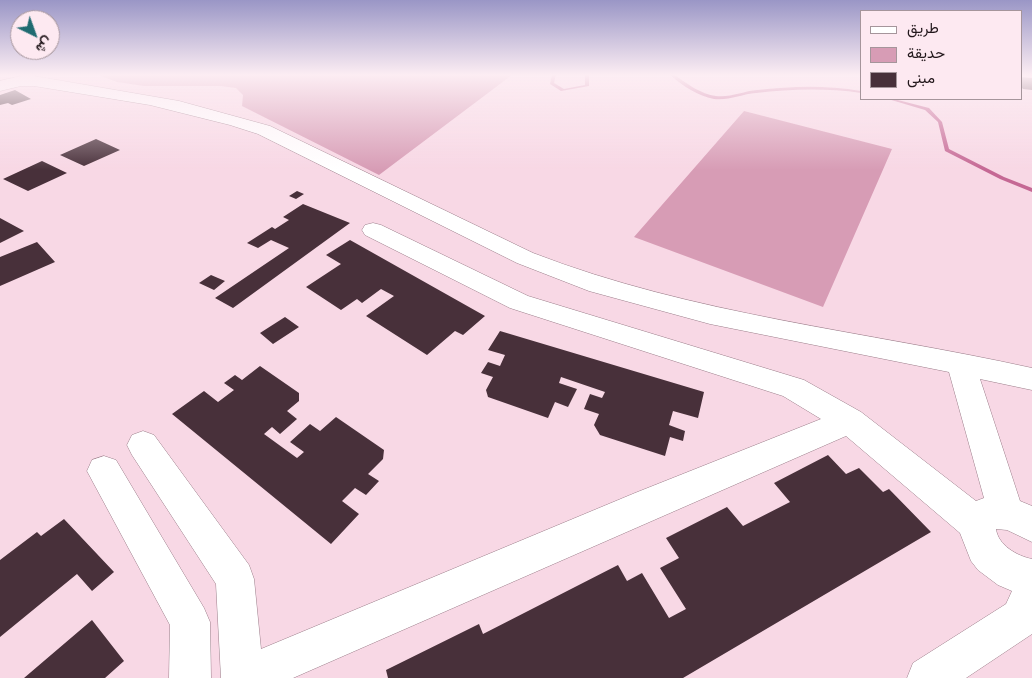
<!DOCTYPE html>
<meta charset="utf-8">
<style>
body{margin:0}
#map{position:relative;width:1032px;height:678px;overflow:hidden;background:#f8d8e5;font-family:"Asap Condensed",Vazirmatn,sans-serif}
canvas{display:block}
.legend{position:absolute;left:860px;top:10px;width:162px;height:90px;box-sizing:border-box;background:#fde9f1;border:1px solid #a5959b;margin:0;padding:6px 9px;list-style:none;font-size:15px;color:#22171b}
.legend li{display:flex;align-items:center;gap:10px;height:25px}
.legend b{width:25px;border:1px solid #a5959b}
.north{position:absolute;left:10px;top:10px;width:50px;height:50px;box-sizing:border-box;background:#fde9f1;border:1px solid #a5959b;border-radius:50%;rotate:138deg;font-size:14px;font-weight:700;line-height:20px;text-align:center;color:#22171b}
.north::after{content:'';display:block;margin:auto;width:18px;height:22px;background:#1f6b71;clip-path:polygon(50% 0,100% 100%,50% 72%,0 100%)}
</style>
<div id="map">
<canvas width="1032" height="678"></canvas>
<ul class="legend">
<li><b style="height:6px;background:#fff"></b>طريق</li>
<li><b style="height:14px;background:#d79cb5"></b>حديقة</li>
<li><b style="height:14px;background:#48303a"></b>مبنى</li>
</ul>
<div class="north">ش</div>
</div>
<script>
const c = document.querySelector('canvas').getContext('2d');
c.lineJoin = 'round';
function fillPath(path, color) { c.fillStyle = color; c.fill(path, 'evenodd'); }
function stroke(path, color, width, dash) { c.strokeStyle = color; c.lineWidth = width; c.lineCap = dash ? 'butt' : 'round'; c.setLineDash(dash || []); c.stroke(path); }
fillPath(new Path2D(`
 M 98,75 L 512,75 L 379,175 L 242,106 L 243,95 L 236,88 L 220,86 L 144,86 L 117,82 Z
 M 744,111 L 892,149 L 823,307 L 634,237 Z`), '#d79cb5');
fillPath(new Path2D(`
 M 552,75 L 556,75 L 554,83 L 564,89 L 585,85 L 585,75 L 589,75 L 589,86 L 561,91 L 550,84 Z
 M 670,75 L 675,75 C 687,84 701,94 716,96 C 729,98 744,91 757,90 C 792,86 826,85 861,91 L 861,93 C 826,88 791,89 756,93 C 742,94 728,101 714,99 C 698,96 683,86 670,75 Z
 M 888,99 L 894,99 L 929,108 L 942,122 L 949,149 L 1004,177 L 1032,188 L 1032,192 L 1000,179 L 945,151 L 938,122 L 925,110 Z`), '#c56894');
fillPath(new Path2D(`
 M 1021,77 L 1032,78 L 1032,90 L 1023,89 L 1021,87 Z
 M 15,90 L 31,99 L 12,105 L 8,103 L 0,105 L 0,95 Z
 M 96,139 L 120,150 L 84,166 L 60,155 Z
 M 42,161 L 67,173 L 28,191 L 3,179 Z
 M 297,191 L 304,194 L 296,199 L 289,196 Z
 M 303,204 L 350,223 L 233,308 L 215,298 L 289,248 L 271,240 L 258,248 L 247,243 L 272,227 L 275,229 L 289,220 L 283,217 Z
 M 0,218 L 24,231 L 0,243 Z
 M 350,240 L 485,316 L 463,335 L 455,331 L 427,355 L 366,316 L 394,296 L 381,289 L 362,303 L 357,299 L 341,310 L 306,287 L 341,264 L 326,255 Z
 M 37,242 L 55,262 L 0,286 L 0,257 Z
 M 211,275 L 225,281 L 214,290 L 199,283 Z
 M 285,317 L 299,327 L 273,344 L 260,333 Z
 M 500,331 L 704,392 L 698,418 L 673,411 L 669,425 L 685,431 L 683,441 L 670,437 L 665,456 L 600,435 L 594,425 L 599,414 L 584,409 L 590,394 L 602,398 L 605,392 L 561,377 L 559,383 L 577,389 L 568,407 L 555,402 L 548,418 L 488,397 L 486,390 L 493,377 L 481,373 L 488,362 L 500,366 L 505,355 L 488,350 Z
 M 260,366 L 299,393 L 299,401 L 287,411 L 297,419 L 280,434 L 272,427 L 264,434 L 297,458 L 304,452 L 290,442 L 310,424 L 320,431 L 336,417 L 384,450 L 383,459 L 368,474 L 379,481 L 366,495 L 355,488 L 342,501 L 359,514 L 331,544 L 172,414 L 204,391 L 218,402 L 234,390 L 224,383 L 235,375 L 242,380 Z
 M 828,455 L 846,474 L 859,468 L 883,492 L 889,489 L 931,532 L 683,678 L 388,678 L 386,670 L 479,624 L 483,634 L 618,565 L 627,581 L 642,573 L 669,618 L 686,609 L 660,568 L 679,558 L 666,538 L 727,507 L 743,526 L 790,502 L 774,483 Z
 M 64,519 L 114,572 L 92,591 L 77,574 L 0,637 L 0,560 L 37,532 L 41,536 Z
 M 92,620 L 124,661 L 105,678 L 24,678 Z`), '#48303a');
const minor = new Path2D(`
 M 21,76 L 34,76 L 179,101 L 270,126 L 533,253 C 693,315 865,331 1032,368 L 1032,390 L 980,379 L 1020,501 L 1032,506 L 1032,542 L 1007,530 L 996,529 C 998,545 1017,556 1032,559 L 1032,634 L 966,678 L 907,678 L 913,663 L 1006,604 L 1012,591 L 998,585 L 978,570 L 971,561 L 960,533 L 846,436 L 293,678 L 221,678 L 216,584 L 132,455 L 127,445 L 132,435 L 143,431 L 154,435 L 249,565 L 254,579 L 261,649 L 635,493 L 821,419 L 783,396 L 510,308 L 365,235 L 362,230 L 365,225 L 373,223 L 381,225 L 528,296 L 804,380 L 861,412 L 976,501 L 984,498 L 949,372 L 710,324 L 589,291 L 517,263 L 258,134 L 230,125 L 150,105 L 34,86 L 21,86 L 0,91 L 0,81 Z
 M 104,456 L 116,460 L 204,608 L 210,622 L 211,678 L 169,678 L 170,625 L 87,471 L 92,460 Z`);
stroke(minor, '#9b7e8a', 1);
fillPath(minor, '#fff');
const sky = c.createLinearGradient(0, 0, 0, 170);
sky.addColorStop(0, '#9a96c6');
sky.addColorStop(0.44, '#fcedf3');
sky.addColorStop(1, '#fcedf300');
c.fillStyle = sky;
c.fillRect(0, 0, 1032, 170);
</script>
